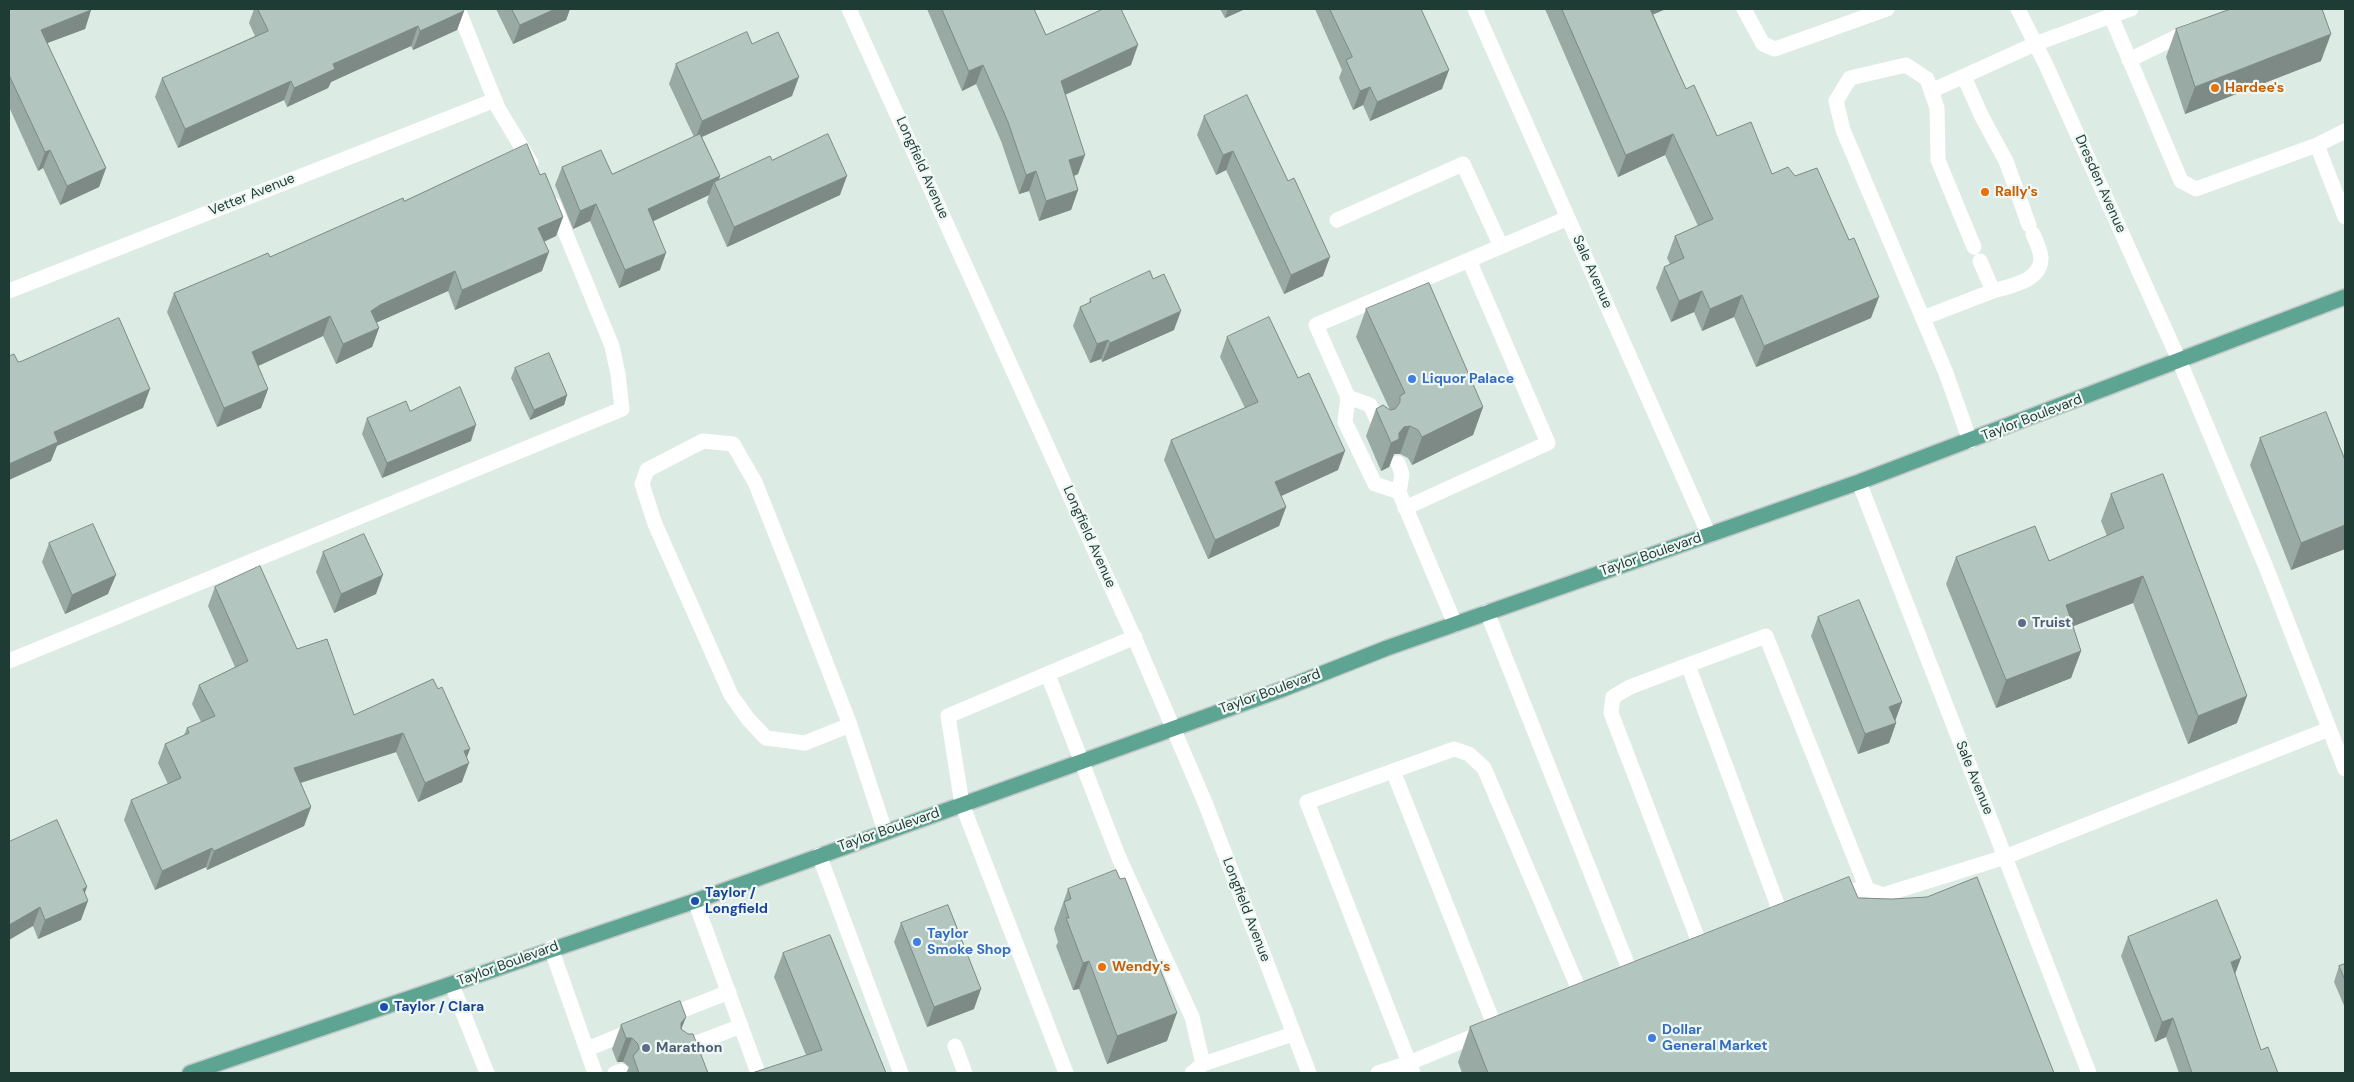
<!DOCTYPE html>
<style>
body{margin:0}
#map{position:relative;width:2354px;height:1082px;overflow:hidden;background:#ddebe5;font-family:"DM Sans",sans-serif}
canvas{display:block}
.frame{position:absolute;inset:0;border:10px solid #1e3b34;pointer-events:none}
</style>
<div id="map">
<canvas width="2354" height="1082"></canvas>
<div class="frame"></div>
</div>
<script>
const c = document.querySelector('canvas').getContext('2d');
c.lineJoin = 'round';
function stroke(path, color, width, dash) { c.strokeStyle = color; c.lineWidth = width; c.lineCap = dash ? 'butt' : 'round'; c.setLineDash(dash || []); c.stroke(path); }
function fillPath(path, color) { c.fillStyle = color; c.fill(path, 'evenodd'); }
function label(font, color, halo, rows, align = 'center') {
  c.font = font + ' "DM Sans",sans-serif'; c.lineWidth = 4.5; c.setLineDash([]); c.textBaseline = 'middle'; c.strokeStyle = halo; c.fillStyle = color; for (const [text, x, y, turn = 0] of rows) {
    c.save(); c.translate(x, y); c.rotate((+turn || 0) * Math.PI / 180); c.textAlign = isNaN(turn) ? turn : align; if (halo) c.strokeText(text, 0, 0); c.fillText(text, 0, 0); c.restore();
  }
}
const major = new Path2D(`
 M 190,1073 L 695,901 L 1283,689 L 1387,648 L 1859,482 L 2345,297`);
stroke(major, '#c0c8c6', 18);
stroke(new Path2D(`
 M 458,9 L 498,108 L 531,163
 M 849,9 L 1138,646 L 1206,805 L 1309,1073
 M 1475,9 L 1709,535
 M 1744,9 L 1763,44 L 1775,49 L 1887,9
 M 2018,9 L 2046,65 L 2179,360 L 2266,567 L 2345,769
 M 2111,16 L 2131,9
 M 2129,60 L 2191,30
 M 1964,77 L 1982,117 L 2006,161 L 2029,225
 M 1931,91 L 2035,44 L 2111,16 L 2181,181 L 2196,189 L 2317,145 L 2345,217
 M 2317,145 L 2345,131
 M 1337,220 L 1463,164 L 1501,246
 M 9,291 L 495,100
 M 1993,291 C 2010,286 2042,281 2041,257 C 2040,250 2036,241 2033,234
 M 1923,318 L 1993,291 L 1980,261
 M 1348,397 L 1370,405 L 1381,428
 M 1970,441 L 1946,373 L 1843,130 L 1836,101 L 1850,78 L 1906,65 L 1927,79 L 1931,91 L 1937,108 L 1938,160 L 1974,247
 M 1398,463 L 1402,474 L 1399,492 L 1455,624
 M 1859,482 L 2089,1073
 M 1399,492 L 1375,484 L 1345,422 L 1348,397 L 1316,325 L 1469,260
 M 1405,508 L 1548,443 L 1469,260 L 1568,218
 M 1487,612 L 1630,971
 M 9,661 L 622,409 L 618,374 L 612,346 L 554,205
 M 1688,665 L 1630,687 L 1613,697 L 1611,713 L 1699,942
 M 1048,675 L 1119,858 L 1192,1017 L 1203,1064 L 1192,1073
 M 850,725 L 805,743 L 766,738 L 748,719 L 731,695 L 655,524 L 642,484 L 647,470 L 703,441 L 733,444 L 755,482 L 792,575 L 850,725 L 885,831
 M 1393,771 L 1495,1027
 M 819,855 L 901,1073
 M 1834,892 L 1867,889 L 1883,895 L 2005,857 L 2329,729
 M 695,901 L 758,1073
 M 1779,909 L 1688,665 L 1766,636 L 1867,889
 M 551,948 L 595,1073
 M 452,985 L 487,1073
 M 665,1017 L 729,992
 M 955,1046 L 965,1073
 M 587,1049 L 634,1030
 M 681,1049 L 741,1026
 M 1203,1064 L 1293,1034
 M 615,1073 L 621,1071
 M 1066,1073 L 962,804 L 948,716 L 1135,637
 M 1378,1073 L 1409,1063 L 1484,1032
 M 1413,1073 L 1307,802 L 1454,749 L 1469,754 L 1484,768 L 1580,992`), '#fff', 15);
stroke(major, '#5ea493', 15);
fillPath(new Path2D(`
 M 9,9 L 91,10 L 85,29 L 47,43 L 106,168 L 99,187 L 60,205 L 43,168 L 38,171 L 9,107 Z
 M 254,9 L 463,9 L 464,11 L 457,30 L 413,50 L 411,46 L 371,63 L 331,82 L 328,88 L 287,107 L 284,100 L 178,148 L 155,97 L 162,78 L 255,36 L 249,23 Z
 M 496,9 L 570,9 L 566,20 L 513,44 Z
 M 927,9 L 1034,9 L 1046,35 L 1131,65 L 1065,95 L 1078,174 L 1074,176 L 1078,190 L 1071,210 L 1039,221 L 1029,191 L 1019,194 L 1001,141 L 976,84 L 962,91 Z
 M 1220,9 L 1243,9 L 1243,10 L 1225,18 Z
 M 1315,9 L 1421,9 L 1442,89 L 1370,121 L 1363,105 L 1353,110 L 1339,78 L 1342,70 Z
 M 1545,9 L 1666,9 L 1653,14 L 1686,89 L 1717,136 L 1772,174 L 1871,318 L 1756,367 L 1734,317 L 1702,331 L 1694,312 L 1671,322 L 1656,288 L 1664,267 L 1670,264 L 1667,258 L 1675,236 L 1698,226 L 1665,155 L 1618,177 Z
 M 2176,29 L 2321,61 L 2185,114 L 2166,57 Z
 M 752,44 L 792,96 L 702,137 L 720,176 L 719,180 L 772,160 L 840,195 L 727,247 L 707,202 L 709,195 L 653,221 L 660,270 L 619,288 L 590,221 L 573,229 L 555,185 L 562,167 L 612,174 L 694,137 L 669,84 L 676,64 Z
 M 1204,116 L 1288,181 L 1323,276 L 1284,294 L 1226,170 L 1216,175 L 1197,135 Z
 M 540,175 L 563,217 L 556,236 L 544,242 L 542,271 L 455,310 L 448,291 L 376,323 L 379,328 L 372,347 L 336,364 L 323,336 L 258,366 L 268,389 L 261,408 L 217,427 L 167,312 L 174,293 L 270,257 L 404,201 Z
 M 1090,299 L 1174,330 L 1102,362 L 1101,359 L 1090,363 L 1073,326 L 1080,307 L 1089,303 Z
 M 1366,309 L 1483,407 L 1473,435 L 1412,465 L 1408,458 L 1400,454 L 1394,454 L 1389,467 L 1381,471 L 1366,436 L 1376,409 L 1390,410 L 1356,337 Z
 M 1227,337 L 1298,378 L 1338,470 L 1281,496 L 1286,507 L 1279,526 L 1208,559 L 1164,460 L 1171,440 L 1245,408 L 1220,357 Z
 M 515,368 L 567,395 L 564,405 L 530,420 L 511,378 Z
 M 410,411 L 471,441 L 382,478 L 362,434 L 367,418 Z
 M 2260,438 L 2345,460 L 2345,549 L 2291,570 L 2250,465 Z
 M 2111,494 L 2237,723 L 2188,744 L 2133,603 L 2073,626 L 2081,651 L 2071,678 L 1996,708 L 1946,584 L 1956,557 L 2049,561 L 2107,536 L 2101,521 Z
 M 49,543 L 108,594 L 65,614 L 42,562 Z
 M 323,552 L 376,594 L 334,613 L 316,572 Z
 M 215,587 L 297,649 L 354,715 L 433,679 L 467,758 L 462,782 L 418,802 L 396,752 L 301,783 L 311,807 L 304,826 L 207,870 L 206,867 L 155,890 L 124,820 L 131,800 L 168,784 L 158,763 L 165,744 L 184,735 L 187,728 L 201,722 L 192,704 L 199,685 L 235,667 L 208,606 Z
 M 1818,617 L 1902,702 L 1895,721 L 1896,723 L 1889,743 L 1858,754 L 1811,636 Z
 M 9,842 L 85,894 L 81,920 L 38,939 L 33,926 Z
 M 1068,889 L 1167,1041 L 1107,1064 L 1079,989 L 1073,990 L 1056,946 L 1058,942 L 1054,929 Z
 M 1858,898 L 2054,1073 L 1462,1073 L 1458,1062 L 1470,1027 Z
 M 901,923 L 974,1009 L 927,1027 L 894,942 Z
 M 2128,937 L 2235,974 L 2261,1050 L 2278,1073 L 2179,1073 L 2166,1037 L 2155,1042 L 2121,956 Z
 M 783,953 L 886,1073 L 806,1055 L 774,977 Z
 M 2345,964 L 2345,1008 L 2334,982 L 2339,966 Z
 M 686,1017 L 681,1029 L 708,1073 L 626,1073 L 629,1067 L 623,1062 L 617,1062 L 612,1049 L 621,1025 Z`), '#99a9a3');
fillPath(new Path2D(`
 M 555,9 L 570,9 L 566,20 L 513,44 L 520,25 Z
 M 1228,9 L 1243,9 L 1243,10 L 1225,18 Z
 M 1642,9 L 1666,9 L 1638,21 Z
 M 91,10 L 85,29 L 34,48 L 41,30 Z
 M 464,11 L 457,30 L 413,50 L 420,31 Z
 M 418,26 L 411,46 L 331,82 L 328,88 L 287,107 L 294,88 L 333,64 Z
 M 2331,34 L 2321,61 L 2185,114 L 2195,87 Z
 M 1138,45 L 1131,65 L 1053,100 L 1061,81 Z
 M 983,65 L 976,84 L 962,91 L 969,71 Z
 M 1449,70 L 1442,89 L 1370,121 L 1377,102 Z
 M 799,77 L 792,96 L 695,140 L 702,121 Z
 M 291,81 L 284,100 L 178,148 L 185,129 Z
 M 1370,87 L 1363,105 L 1353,110 L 1360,91 Z
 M 1673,134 L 1665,155 L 1618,177 L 1626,155 Z
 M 50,150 L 43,168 L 38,171 L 45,152 Z
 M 1233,151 L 1226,170 L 1216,175 L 1223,155 Z
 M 1085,155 L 1078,174 L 1062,180 L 1069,160 Z
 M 106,168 L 99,187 L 60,205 L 67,186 Z
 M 1036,171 L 1029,191 L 1019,194 L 1026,175 Z
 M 720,176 L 716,187 L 714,182 L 709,195 L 641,227 L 648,209 Z
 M 847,176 L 840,195 L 727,247 L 734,227 Z
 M 1078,190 L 1071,210 L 1039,221 L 1046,201 Z
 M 596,204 L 590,221 L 573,229 L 580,211 Z
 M 563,217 L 556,236 L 531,247 L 538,228 Z
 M 549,252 L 542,271 L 455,310 L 462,290 Z
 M 666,253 L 660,270 L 619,288 L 625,270 Z
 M 1330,257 L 1323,276 L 1284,294 L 1291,275 Z
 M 455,271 L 448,291 L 373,324 L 371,311 L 380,305 Z
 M 1702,291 L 1694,312 L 1671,322 L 1679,301 Z
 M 1742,295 L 1734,317 L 1702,331 L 1710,309 Z
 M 1879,297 L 1871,318 L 1756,367 L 1764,346 Z
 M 1181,311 L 1174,330 L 1102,362 L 1110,343 Z
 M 330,316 L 323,336 L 245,372 L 252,352 Z
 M 379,328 L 372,347 L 336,364 L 343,344 Z
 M 1108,340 L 1101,359 L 1090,363 L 1097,344 Z
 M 150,389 L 143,408 L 57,446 L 51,461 L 9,480 L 9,464 L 54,432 Z
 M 268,389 L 261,408 L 217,427 L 224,408 Z
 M 567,395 L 564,405 L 530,420 L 534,410 Z
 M 1483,407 L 1473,435 L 1412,465 L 1422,437 Z
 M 476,425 L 471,441 L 382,478 L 387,463 Z
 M 1410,426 L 1400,454 L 1394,454 L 1389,467 L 1381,471 L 1391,443 L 1404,427 Z
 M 1345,451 L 1338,470 L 1268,502 L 1275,482 Z
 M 1286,507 L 1279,526 L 1208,559 L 1215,540 Z
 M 2345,525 L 2345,549 L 2291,570 L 2301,543 Z
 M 116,575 L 108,594 L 65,614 L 72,595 Z
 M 383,575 L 376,594 L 334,613 L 341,594 Z
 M 2143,576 L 2133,603 L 2056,633 L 2066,605 Z
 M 2081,651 L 2071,678 L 1996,708 L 2006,680 Z
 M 2247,696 L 2237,723 L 2188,744 L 2198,716 Z
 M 1902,702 L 1895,721 L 1889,707 Z
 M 1896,723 L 1889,743 L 1858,754 L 1865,734 Z
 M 403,733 L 396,752 L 287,787 L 294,768 Z
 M 470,749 L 464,765 L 469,763 L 462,782 L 418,802 L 425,783 L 464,751 Z
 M 311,807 L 304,826 L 207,870 L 214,851 Z
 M 212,848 L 206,867 L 155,890 L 162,871 Z
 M 87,887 L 81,904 L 88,901 L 81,920 L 38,939 L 45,920 L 83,889 Z
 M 40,907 L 33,926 L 9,940 L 9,925 Z
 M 2241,958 L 2234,977 L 2231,962 Z
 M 1089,961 L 1079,989 L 1073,990 L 1083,963 Z
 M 981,989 L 974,1009 L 927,1027 L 934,1007 Z
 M 1177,1013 L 1167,1041 L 1107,1064 L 1117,1036 Z
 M 686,1017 L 677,1040 L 681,1023 Z
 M 2173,1018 L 2166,1037 L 2155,1042 L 2162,1022 Z
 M 626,1038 L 632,1038 L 623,1062 L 617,1062 Z`), '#7d8a85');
const building = new Path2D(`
 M 9,9 L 91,9 L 91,10 L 41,30 L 106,168 L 67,186 L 50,150 L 45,152 L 9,75 Z
 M 258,9 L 463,9 L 464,11 L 420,31 L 418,26 L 378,44 L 333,64 L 335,69 L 294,88 L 291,81 L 185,129 L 162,78 L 268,31 Z
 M 512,9 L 555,9 L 520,25 Z
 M 942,9 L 1034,9 L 1046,35 L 1103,9 L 1121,9 L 1138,45 L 1061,81 L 1085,155 L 1069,160 L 1078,190 L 1046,201 L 1036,171 L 1026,175 L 1008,122 L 983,65 L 969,71 Z
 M 1330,9 L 1421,9 L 1449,70 L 1377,102 L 1370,87 L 1360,91 L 1346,60 L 1352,57 Z
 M 1562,9 L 1650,9 L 1686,89 L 1694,85 L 1717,136 L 1751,122 L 1772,174 L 1788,167 L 1795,176 L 1817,168 L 1849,240 L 1854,238 L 1879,297 L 1764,346 L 1742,295 L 1710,309 L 1702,291 L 1679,301 L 1664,267 L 1684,258 L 1675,236 L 1713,219 L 1673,134 L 1626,155 Z
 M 2231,9 L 2322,9 L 2331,34 L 2195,87 L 2176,29 Z
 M 747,32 L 752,44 L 778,32 L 799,77 L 702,121 L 676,64 Z
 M 1247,95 L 1288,181 L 1294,178 L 1330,257 L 1291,275 L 1233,151 L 1223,155 L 1204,116 Z
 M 700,134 L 720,176 L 648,209 L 666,253 L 625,270 L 596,204 L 580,211 L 562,167 L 601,150 L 612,174 Z
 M 828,134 L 847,176 L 734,227 L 714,182 L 770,156 L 772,160 Z
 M 527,144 L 540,175 L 545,173 L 563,217 L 538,228 L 549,252 L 462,290 L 455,271 L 380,305 L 371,311 L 379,328 L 343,344 L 330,316 L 252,352 L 268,389 L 224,408 L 174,293 L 268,253 L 270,257 L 403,198 L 404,201 Z
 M 1150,271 L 1153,279 L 1164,274 L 1181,311 L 1110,343 L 1108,340 L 1097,344 L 1080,307 L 1091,302 L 1090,299 Z
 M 1429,283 L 1483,407 L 1422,437 L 1418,430 L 1410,426 L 1404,427 L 1399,433 L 1399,439 L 1391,443 L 1376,409 L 1383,405 L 1390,410 L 1395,409 L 1400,402 L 1400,396 L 1405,393 L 1366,309 Z
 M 1269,317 L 1298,378 L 1309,373 L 1345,451 L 1275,482 L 1286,507 L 1215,540 L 1171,440 L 1258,402 L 1227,337 Z
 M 119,318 L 150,389 L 54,432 L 58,442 L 9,464 L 9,356 L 14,354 L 18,362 L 22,361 Z
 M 549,353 L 567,395 L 534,410 L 515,368 Z
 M 460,387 L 476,425 L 387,463 L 367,418 L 406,401 L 410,411 Z
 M 2326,412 L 2345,460 L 2345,525 L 2301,543 L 2260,438 Z
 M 2163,474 L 2247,696 L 2198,716 L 2143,576 L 2066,605 L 2081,651 L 2006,680 L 1956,557 L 2035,526 L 2049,561 L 2124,528 L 2111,494 Z
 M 93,524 L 116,575 L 72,595 L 49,543 Z
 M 364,534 L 383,575 L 341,594 L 323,552 Z
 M 260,566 L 297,649 L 327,639 L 354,715 L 433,679 L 438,689 L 442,687 L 470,749 L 464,751 L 469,763 L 425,783 L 403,733 L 294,768 L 311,807 L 214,851 L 212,848 L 162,871 L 131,800 L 181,778 L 165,744 L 189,733 L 187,728 L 215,716 L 199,685 L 248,661 L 215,587 Z
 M 1859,600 L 1902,702 L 1889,707 L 1896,723 L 1865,734 L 1818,617 Z
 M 57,820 L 87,887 L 83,889 L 88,901 L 45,920 L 40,907 L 9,925 L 9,842 Z
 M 1116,870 L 1120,879 L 1125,878 L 1177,1013 L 1117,1036 L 1089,961 L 1083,963 L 1066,918 L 1069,918 L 1064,902 L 1071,899 L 1068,889 Z
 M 1849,877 L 1858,898 L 1892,899 L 1927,897 L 1977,877 L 2054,1073 L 1488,1073 L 1470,1027 Z
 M 2217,900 L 2241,958 L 2231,962 L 2261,1050 L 2268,1047 L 2278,1073 L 2192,1073 L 2173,1018 L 2162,1022 L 2128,937 Z
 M 948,905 L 981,989 L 934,1007 L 901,923 Z
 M 830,935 L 886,1073 L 752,1073 L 822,1050 L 783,953 Z
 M 2345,964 L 2345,980 L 2339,966 Z
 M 680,1001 L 686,1017 L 681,1023 L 681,1029 L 688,1034 L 693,1034 L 708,1073 L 639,1073 L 633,1056 L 639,1049 L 638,1044 L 632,1038 L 626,1038 L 621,1025 Z`);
fillPath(building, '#b2c5be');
stroke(building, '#7d8a85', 1);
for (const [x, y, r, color] of [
 [2215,88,5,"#e8710a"],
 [1985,192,5,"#e8710a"],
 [1412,379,5,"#3f7fe0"],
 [2022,623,5,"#5c6f8a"],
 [695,901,5,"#1a4fb4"],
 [917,942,5,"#3f7fe0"],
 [1102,967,5,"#e8710a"],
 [384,1007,5,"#1a4fb4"],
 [1652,1038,5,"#3f7fe0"],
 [646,1048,5,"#5c6f8a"]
]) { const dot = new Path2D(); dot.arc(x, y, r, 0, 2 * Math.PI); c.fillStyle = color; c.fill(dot); stroke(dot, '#eef7f3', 2); }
label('bold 14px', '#c56008', '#eef7f3', [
 ["Hardee's",2225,88],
 ["Rally's",1995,192],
 ["Wendy's",1112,967]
], 'left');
label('14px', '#1e3b34', '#eef7f3', [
 ["Longfield Avenue",922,168,66],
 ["Dresden Avenue",2100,184,66],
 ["Vetter Avenue",252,195,-22],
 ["Sale Avenue",1592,272,66],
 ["Taylor Boulevard",2032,418,-21],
 ["Longfield Avenue",1089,537,66],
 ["Taylor Boulevard",1651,555,-19],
 ["Taylor Boulevard",1270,692,-20],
 ["Sale Avenue",1974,778,68],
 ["Taylor Boulevard",889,830,-19],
 ["Longfield Avenue",1246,910,69],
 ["Taylor Boulevard",508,964,-20]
]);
label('bold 14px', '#366cbe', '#eef7f3', [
 ["Liquor Palace",1422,379],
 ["Taylor",927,934],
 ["Smoke Shop",927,950],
 ["Dollar",1662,1030],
 ["General Market",1662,1046]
], 'left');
label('bold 14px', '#4e5e75', '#eef7f3', [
 ["Truist",2032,623],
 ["Marathon",656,1048]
], 'left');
label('bold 14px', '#164399', '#eef7f3', [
 ["Taylor /",705,893],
 ["Longfield",705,909],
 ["Taylor / Clara",394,1007]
], 'left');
</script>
